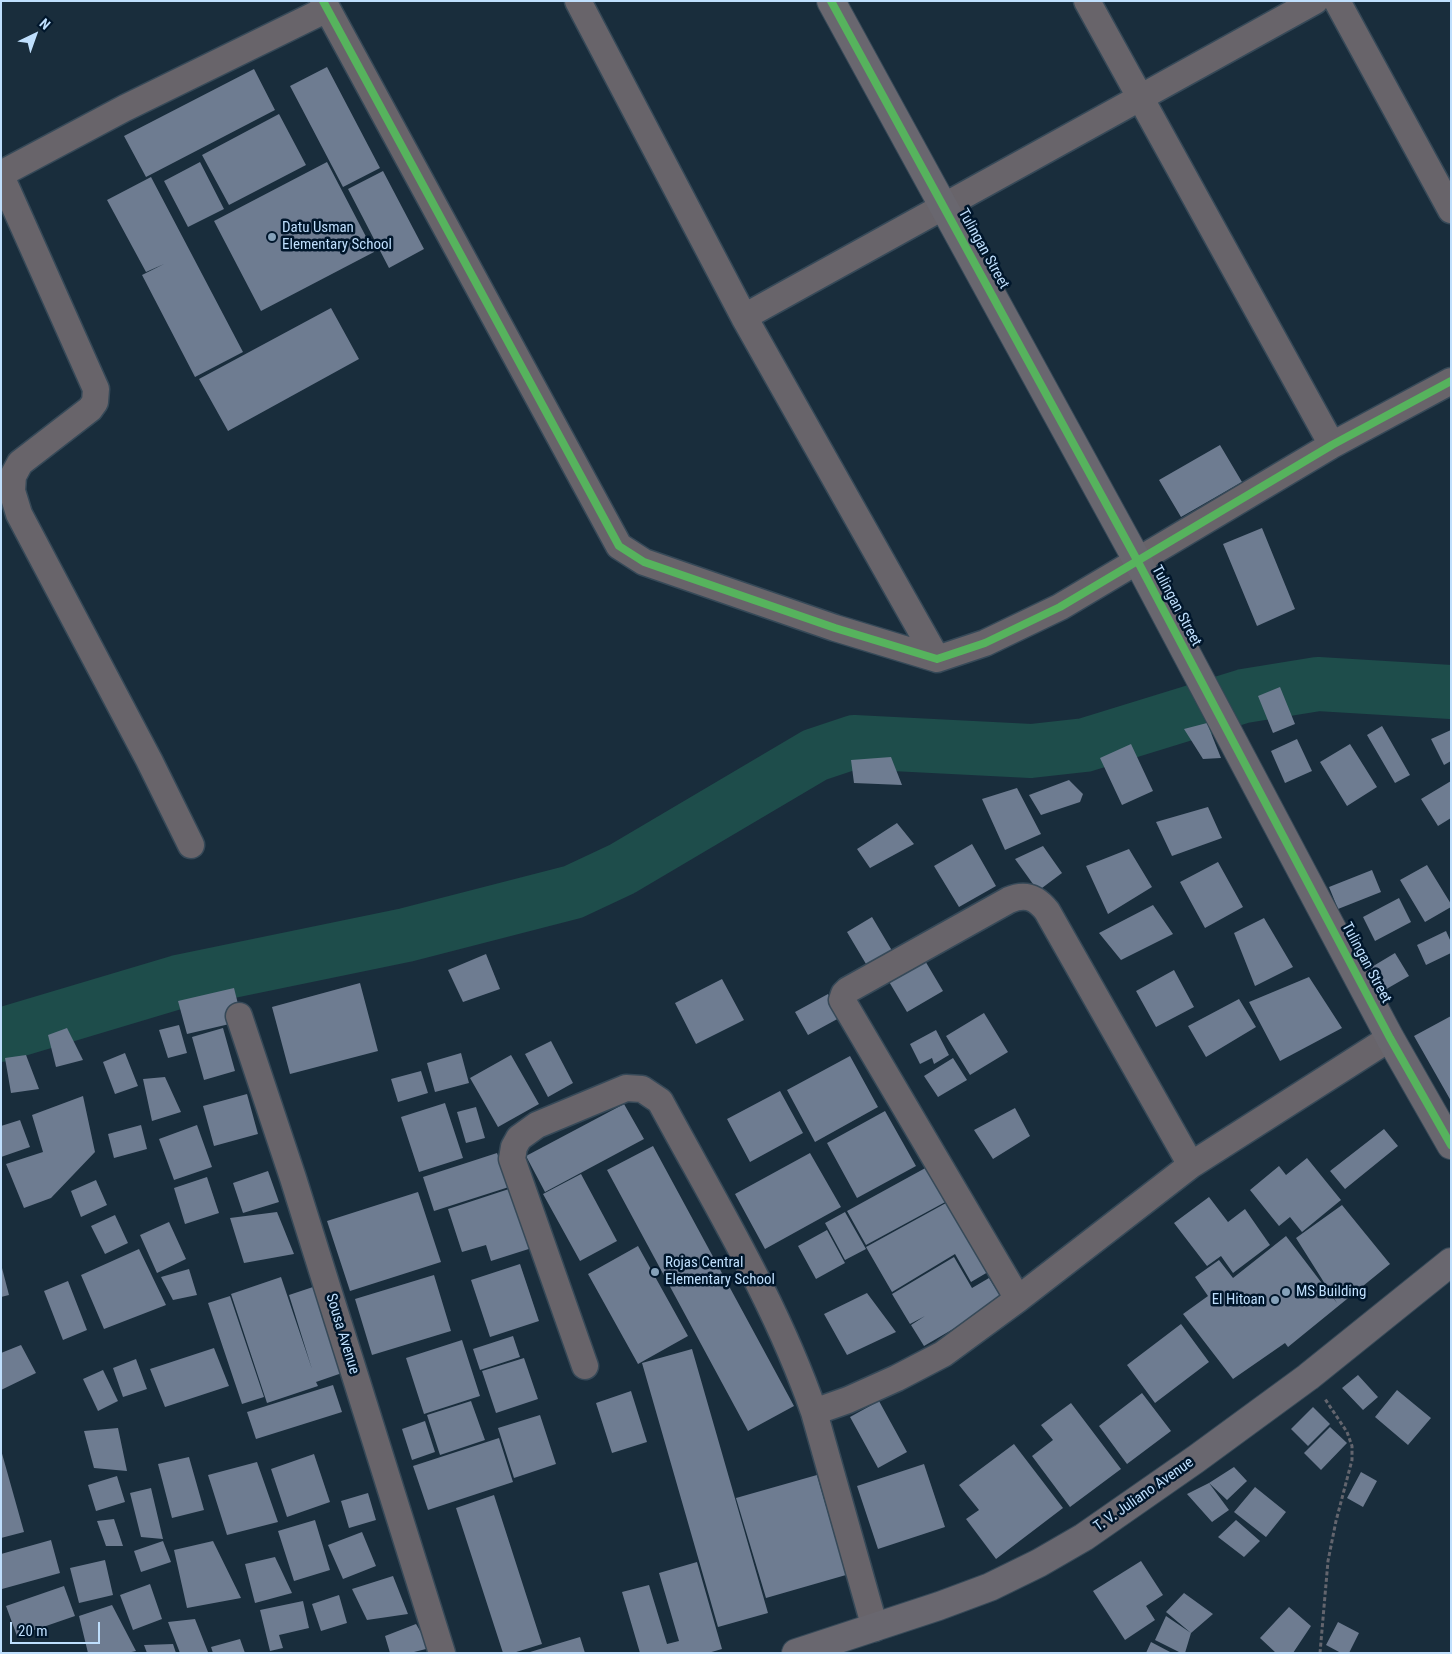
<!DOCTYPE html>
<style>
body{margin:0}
#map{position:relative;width:1452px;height:1654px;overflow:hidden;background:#192d3c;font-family:"Roboto Condensed",sans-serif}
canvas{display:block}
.frame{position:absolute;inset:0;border:2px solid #bfdffd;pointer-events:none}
.north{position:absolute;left:10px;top:10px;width:50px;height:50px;-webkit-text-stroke:4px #00162b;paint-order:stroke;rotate:42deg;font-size:14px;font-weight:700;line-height:20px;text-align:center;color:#bfdffd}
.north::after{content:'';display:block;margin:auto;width:18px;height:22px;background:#bfdffd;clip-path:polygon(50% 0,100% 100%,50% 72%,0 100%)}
.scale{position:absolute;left:10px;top:1622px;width:90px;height:22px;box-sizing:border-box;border:2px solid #bfdffd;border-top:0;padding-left:6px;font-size:15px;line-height:18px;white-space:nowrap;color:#bfdffd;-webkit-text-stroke:4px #00162b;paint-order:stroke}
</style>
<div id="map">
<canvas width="1452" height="1654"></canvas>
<div class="frame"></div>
<div class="north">N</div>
<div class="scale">20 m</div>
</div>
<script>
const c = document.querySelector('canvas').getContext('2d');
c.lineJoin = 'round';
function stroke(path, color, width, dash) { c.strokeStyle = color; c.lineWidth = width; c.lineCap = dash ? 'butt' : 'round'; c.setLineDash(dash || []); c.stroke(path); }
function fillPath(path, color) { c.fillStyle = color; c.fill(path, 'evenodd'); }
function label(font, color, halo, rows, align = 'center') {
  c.font = font + ' "Roboto Condensed",sans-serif'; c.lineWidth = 5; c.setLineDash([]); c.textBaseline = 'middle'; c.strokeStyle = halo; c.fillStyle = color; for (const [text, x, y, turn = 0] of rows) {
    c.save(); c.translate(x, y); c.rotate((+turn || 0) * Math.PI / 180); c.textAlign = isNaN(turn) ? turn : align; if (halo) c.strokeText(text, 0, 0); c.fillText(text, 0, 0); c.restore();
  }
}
stroke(new Path2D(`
 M 1,1035 L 178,982 L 406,935 L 573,892 L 622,869 L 815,755 L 854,742 L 1031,751 L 1085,745 L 1244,696 L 1318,684 L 1451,692`), '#1e4d4b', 54);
fillPath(new Path2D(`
 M 327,67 L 380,168 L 343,187 L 290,86 Z
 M 254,69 L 275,110 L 146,177 L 124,136 Z
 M 279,114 L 306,165 L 229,205 L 202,155 Z
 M 200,162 L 224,209 L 188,227 L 164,181 Z
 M 327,162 L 374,252 L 261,311 L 214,221 Z
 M 383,171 L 424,249 L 389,268 L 348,189 Z
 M 151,177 L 243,352 L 195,377 L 142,275 L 164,264 L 146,272 L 107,200 Z
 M 331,308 L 359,359 L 228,431 L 199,379 Z
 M 1220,445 L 1242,482 L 1181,517 L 1159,480 Z
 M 1262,528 L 1295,609 L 1257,626 L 1223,544 Z
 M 1280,687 L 1295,724 L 1273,733 L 1258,696 Z
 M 1207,723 L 1221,758 L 1203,759 L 1184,729 Z
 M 1382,726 L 1410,775 L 1395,783 L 1367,735 Z
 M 1451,730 L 1451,761 L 1444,765 L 1431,739 Z
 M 1297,739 L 1312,771 L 1285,783 L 1271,751 Z
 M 1131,744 L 1153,791 L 1122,805 L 1100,758 Z
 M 1350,744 L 1377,787 L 1347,806 L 1320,762 Z
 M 891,757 L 902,785 L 854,783 L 851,760 Z
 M 1069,780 L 1083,794 L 1080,802 L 1041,815 L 1029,795 Z
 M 1451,781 L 1451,818 L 1438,826 L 1421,799 Z
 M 1017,788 L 1041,834 L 1005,850 L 982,799 Z
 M 1208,807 L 1222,838 L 1172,856 L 1156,822 Z
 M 897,823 L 914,844 L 870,868 L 857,849 Z
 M 972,844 L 996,886 L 959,907 L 934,866 Z
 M 1043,846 L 1062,873 L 1038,891 L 1015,859 Z
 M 1129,849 L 1152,887 L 1108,914 L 1086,866 Z
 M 1218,862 L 1243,907 L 1205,928 L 1180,882 Z
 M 1427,865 L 1451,904 L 1451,907 L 1425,922 L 1400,880 Z
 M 1372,870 L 1381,892 L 1338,909 L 1329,887 Z
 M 1399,898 L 1411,922 L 1375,941 L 1363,917 Z
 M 1153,905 L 1173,934 L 1121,960 L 1099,933 Z
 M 872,917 L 894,954 L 869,969 L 847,932 Z
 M 1264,918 L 1293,967 L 1255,986 L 1234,933 Z
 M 1446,931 L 1451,942 L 1451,953 L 1426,965 L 1417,945 Z
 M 1395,953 L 1409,976 L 1383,991 L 1370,968 Z
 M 486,954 L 500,989 L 463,1002 L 448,970 Z
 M 924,959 L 943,991 L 907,1012 L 888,980 Z
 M 1174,970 L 1194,1007 L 1156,1027 L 1136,991 Z
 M 1309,977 L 1342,1028 L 1280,1061 L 1249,1002 Z
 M 722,979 L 744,1020 L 696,1044 L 675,1003 Z
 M 360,983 L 378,1051 L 290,1074 L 272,1007 Z
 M 234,988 L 239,1008 L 238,1022 L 187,1034 L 178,1001 Z
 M 828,994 L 841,1017 L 808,1035 L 795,1012 Z
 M 1239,999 L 1256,1027 L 1206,1057 L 1188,1026 Z
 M 984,1013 L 1008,1052 L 970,1075 L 946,1036 Z
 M 1451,1016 L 1451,1101 L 1414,1036 Z
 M 179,1025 L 187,1053 L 168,1058 L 159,1030 Z
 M 67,1028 L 83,1060 L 56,1067 L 48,1035 Z
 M 223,1028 L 235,1071 L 204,1080 L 192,1037 Z
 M 936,1030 L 949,1055 L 934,1064 L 932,1058 L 920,1064 L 910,1044 Z
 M 551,1041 L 573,1083 L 548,1097 L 525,1054 Z
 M 125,1053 L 138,1086 L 115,1094 L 103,1062 Z
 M 461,1053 L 469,1083 L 435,1092 L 427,1063 Z
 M 26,1055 L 39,1089 L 11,1093 L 5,1058 Z
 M 511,1055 L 539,1104 L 498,1127 L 470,1078 Z
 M 850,1056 L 878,1107 L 815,1142 L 787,1090 Z
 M 953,1058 L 967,1080 L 938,1097 L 924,1076 Z
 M 421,1071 L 428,1093 L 398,1102 L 391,1079 Z
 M 165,1077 L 181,1112 L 152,1121 L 143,1079 Z
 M 780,1091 L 803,1133 L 750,1162 L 727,1119 Z
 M 247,1094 L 258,1134 L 214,1146 L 203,1106 Z
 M 83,1096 L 95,1152 L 51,1198 L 24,1208 L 6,1164 L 43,1152 L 32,1115 Z
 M 445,1103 L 463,1158 L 419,1172 L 401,1117 Z
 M 624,1104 L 644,1139 L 545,1192 L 526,1156 Z
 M 476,1107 L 485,1138 L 466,1143 L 457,1112 Z
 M 1015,1108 L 1030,1136 L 993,1159 L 974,1130 Z
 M 885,1111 L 916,1166 L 857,1198 L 827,1143 Z
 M 20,1120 L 30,1147 L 1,1157 L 1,1126 Z
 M 141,1125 L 147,1149 L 114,1158 L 108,1134 Z
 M 197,1125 L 212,1167 L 174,1180 L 159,1139 Z
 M 1384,1129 L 1398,1146 L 1345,1189 L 1330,1171 Z
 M 653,1146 L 794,1406 L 748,1431 L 607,1170 Z
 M 497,1153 L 509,1187 L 434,1211 L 423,1177 Z
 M 810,1153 L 841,1207 L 765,1249 L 735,1194 Z
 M 1307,1158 L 1341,1200 L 1302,1232 L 1290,1217 L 1279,1226 L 1250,1190 L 1279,1166 L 1286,1175 Z
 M 929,1166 L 949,1200 L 866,1245 L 847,1211 Z
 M 268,1171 L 279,1202 L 243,1213 L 233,1183 Z
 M 581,1174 L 617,1241 L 580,1261 L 543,1194 Z
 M 207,1177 L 219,1213 L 185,1224 L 174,1188 Z
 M 96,1180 L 107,1205 L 81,1217 L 71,1191 Z
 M 515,1187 L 535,1247 L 491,1261 L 486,1245 L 462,1252 L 448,1209 Z
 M 418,1192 L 441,1262 L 350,1291 L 327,1221 Z
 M 1209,1197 L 1228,1222 L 1245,1209 L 1270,1245 L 1233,1273 L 1221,1256 L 1207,1266 L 1174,1223 Z
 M 946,1203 L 988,1272 L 971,1282 L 955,1254 L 892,1292 L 866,1247 Z
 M 1342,1205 L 1390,1264 L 1288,1347 L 1285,1343 L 1233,1379 L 1183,1314 L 1208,1296 L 1195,1277 L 1219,1260 L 1233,1278 L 1286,1236 L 1337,1303 L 1296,1238 Z
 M 277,1212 L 294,1254 L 244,1263 L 230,1218 Z
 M 845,1212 L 866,1249 L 845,1260 L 825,1223 Z
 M 115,1215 L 128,1243 L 105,1254 L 91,1226 Z
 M 169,1222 L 186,1259 L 157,1273 L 140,1235 Z
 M 827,1230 L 845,1263 L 816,1279 L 798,1246 Z
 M 638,1246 L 688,1336 L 638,1364 L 588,1274 Z
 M 139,1249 L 166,1305 L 104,1329 L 81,1275 Z
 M 954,1257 L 972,1288 L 989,1278 L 1003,1300 L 924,1346 L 911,1325 L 925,1316 L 910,1324 L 892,1294 Z
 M 520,1264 L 539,1321 L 490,1337 L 471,1280 Z
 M 2,1268 L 9,1295 L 1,1297 L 1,1269 Z
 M 189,1269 L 197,1295 L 173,1300 L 161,1277 Z
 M 434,1275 L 451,1331 L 372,1355 L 355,1299 Z
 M 281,1277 L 312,1369 L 289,1295 L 313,1287 L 342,1373 L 316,1382 L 318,1386 L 267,1403 L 231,1294 Z
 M 68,1281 L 87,1330 L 63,1340 L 44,1291 Z
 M 867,1293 L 896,1332 L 847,1355 L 824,1314 Z
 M 230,1296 L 264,1397 L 242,1404 L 208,1303 Z
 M 1181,1324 L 1209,1362 L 1155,1403 L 1127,1365 Z
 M 513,1336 L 520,1357 L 480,1370 L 473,1349 Z
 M 462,1340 L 480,1396 L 424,1414 L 406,1358 Z
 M 21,1345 L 36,1373 L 1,1390 L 1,1353 Z
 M 214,1348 L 229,1386 L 165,1407 L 150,1369 Z
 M 692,1349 L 768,1613 L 718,1627 L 642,1363 Z
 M 524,1358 L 538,1399 L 496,1413 L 482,1371 Z
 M 136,1359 L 147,1389 L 123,1397 L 113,1368 Z
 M 103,1370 L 118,1401 L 98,1411 L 83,1379 Z
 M 1358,1375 L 1378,1397 L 1363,1410 L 1342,1388 Z
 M 333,1385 L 342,1412 L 256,1439 L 247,1412 Z
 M 1397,1390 L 1431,1418 L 1408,1445 L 1375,1417 Z
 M 631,1391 L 647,1442 L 612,1453 L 596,1403 Z
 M 1142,1393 L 1171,1431 L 1127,1464 L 1099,1426 Z
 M 471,1401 L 485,1440 L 440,1455 L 427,1415 Z
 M 879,1401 L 907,1452 L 878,1468 L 850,1417 Z
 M 1071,1403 L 1121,1469 L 1070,1507 L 1032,1456 L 1053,1440 L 1041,1425 Z
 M 1313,1407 L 1330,1424 L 1308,1446 L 1291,1429 Z
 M 540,1415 L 556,1464 L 514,1478 L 498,1428 Z
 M 425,1421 L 435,1452 L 412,1460 L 402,1429 Z
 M 1330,1427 L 1347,1443 L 1321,1470 L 1304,1453 Z
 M 118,1428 L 127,1471 L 94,1468 L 84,1431 Z
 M 499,1438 L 513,1482 L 428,1510 L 413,1466 Z
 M 1014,1444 L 1063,1508 L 996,1559 L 966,1519 L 979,1510 L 959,1485 Z
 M 1,1450 L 24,1532 L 1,1538 Z
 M 314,1454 L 330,1502 L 287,1517 L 271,1469 Z
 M 189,1457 L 204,1510 L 172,1518 L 158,1464 Z
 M 257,1462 L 278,1522 L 227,1535 L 208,1475 Z
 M 924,1464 L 945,1527 L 878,1549 L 857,1486 Z
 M 1234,1467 L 1247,1481 L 1227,1500 L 1209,1483 Z
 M 1361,1472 L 1377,1481 L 1363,1507 L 1347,1498 Z
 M 817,1475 L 846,1575 L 766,1598 L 736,1498 Z
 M 117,1476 L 125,1502 L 96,1511 L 88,1485 Z
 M 1209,1483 L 1229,1510 L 1212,1522 L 1187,1494 Z
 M 1255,1487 L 1286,1512 L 1266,1537 L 1234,1512 Z
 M 151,1488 L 163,1539 L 141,1537 L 130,1493 Z
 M 368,1493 L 376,1520 L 349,1528 L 341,1501 Z
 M 494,1495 L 542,1644 L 513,1653 L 503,1653 L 456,1508 Z
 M 114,1519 L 123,1546 L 106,1546 L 97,1521 Z
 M 315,1520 L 330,1570 L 294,1581 L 278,1531 Z
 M 1236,1520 L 1260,1541 L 1244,1557 L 1218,1537 Z
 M 362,1532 L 376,1566 L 343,1579 L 328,1545 Z
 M 51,1540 L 60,1573 L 2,1589 L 1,1554 Z
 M 163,1541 L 171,1562 L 141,1572 L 134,1551 Z
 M 213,1541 L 241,1598 L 187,1608 L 174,1550 Z
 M 275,1557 L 292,1593 L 255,1603 L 245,1564 Z
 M 105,1560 L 113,1595 L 79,1603 L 70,1568 Z
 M 1141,1561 L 1163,1595 L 1146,1606 L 1155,1620 L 1125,1640 L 1093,1591 Z
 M 697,1562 L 722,1649 L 708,1653 L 640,1653 L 622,1592 L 649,1585 L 667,1644 L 679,1641 L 659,1573 Z
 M 393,1576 L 408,1614 L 367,1620 L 352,1589 Z
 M 150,1584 L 162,1619 L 133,1630 L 120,1595 Z
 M 64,1586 L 75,1616 L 17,1636 L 6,1606 Z
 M 1184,1593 L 1213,1614 L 1191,1633 L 1166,1612 Z
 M 339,1595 L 347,1623 L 321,1631 L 312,1604 Z
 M 303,1601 L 309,1628 L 279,1635 L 283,1648 L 270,1651 L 260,1610 Z
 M 112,1605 L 136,1651 L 127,1653 L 88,1653 L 79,1616 Z
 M 1289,1607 L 1311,1626 L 1293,1653 L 1276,1653 L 1260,1638 Z
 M 1166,1616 L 1191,1633 L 1185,1653 L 1181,1653 L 1155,1640 Z
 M 195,1619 L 208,1652 L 180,1653 L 168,1622 Z
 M 1338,1622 L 1359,1633 L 1349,1653 L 1341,1653 L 1326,1645 Z
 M 416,1624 L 430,1648 L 410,1653 L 390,1653 L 385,1636 Z
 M 580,1637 L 585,1653 L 530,1653 L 530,1652 Z
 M 240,1639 L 245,1653 L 213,1653 L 211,1647 Z
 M 1151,1642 L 1172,1653 L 1146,1653 Z
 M 173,1644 L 176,1653 L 147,1653 L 144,1645 Z`), '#6e7c91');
const street = new Path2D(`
 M 323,1 L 619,546 L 644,562 L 835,628 L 937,659 L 985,643 L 1060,607 L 1332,445 L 1451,381
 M 578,1 L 744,317 L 937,659
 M 1087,1 L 1332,445
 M 1337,1 L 1451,210
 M 1,174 L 125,108 L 327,9
 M 1,176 L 96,389 L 95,402 L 90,409 L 20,463 L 13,476 L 12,491 L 19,514 L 149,760 L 191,845
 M 744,317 L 1315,1
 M 239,1016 L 293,1178 L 442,1653
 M 1018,1299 L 842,1000 L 844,994 L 848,990 L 1009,900 C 1025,893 1036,897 1047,911 L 1191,1165
 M 585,1366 L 512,1159 L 514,1147 L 519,1138 L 537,1125 L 626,1088 L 642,1089 L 660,1101 C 715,1203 776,1302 814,1412 L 875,1628
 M 814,1412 L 848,1400 L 897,1378 L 943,1354 L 1018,1299 L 1191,1165 L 1390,1038`);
const secondary = new Path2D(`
 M 831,1 L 1137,560 L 1390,1038 L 1451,1145
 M 796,1653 L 939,1606 L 990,1587 L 1039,1563 L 1084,1537 L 1196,1459 L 1308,1377 L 1451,1262`);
stroke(street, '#364958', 29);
stroke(secondary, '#364958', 30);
stroke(new Path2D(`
 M 1320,1653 L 1328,1561 L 1336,1521 L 1352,1460 L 1352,1446 L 1347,1432 L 1325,1399`), '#63656e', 3, [4, 2.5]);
stroke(street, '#68646a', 26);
stroke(secondary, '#69676f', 28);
stroke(new Path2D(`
 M 323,1 L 619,546 L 644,562 L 835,628 L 937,659 L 985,643 L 1060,607 L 1332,445 L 1451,381
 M 831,1 L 1137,560 L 1390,1038 L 1451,1145`), '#56b35d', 8);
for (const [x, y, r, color] of [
 [272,237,5,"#85a1b9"],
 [655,1272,5,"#85a1b9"],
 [1286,1292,5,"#85a1b9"],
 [1275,1300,5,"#85a1b9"]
]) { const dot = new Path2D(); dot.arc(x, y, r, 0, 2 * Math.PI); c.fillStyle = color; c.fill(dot); stroke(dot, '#00162b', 2); }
label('15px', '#bfdffd', '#00162b', [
 ["Datu Usman",282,228],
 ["Elementary School",282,245],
 ["Rojas Central",665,1263],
 ["Elementary School",665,1280],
 ["MS Building",1296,1292],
 ["El Hitoan",1265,1300,"right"]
], 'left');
label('15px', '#bfdffd', '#00162b', [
 ["Tulingan Street",983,249,61],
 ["Tulingan Street",1176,606,62],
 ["Tulingan Street",1366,963,62],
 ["Sousa Avenue",342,1334,73],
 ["T. V. Juliano Avenue",1144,1495,-35]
]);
</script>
